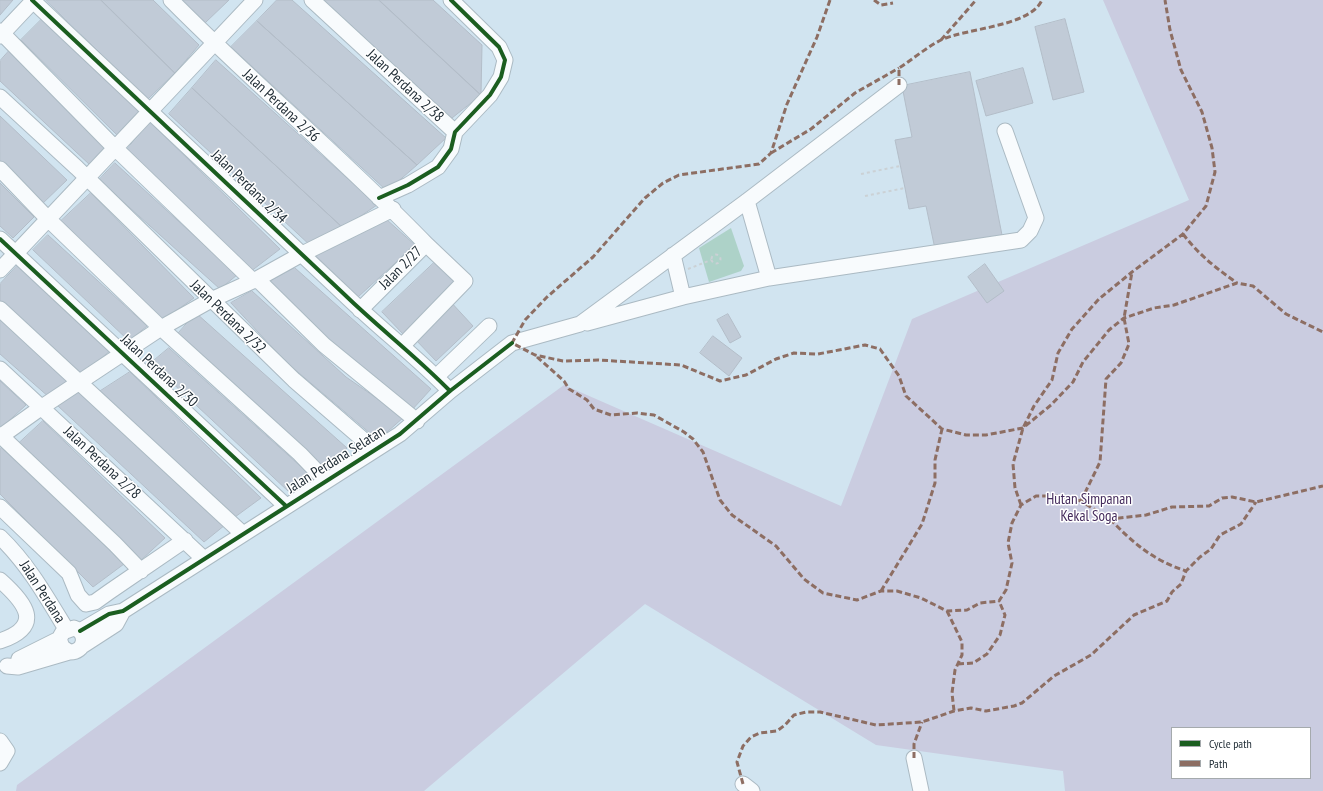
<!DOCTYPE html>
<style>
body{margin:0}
#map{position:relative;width:1323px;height:791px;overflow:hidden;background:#d1e4f0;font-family:"PT Sans Narrow",sans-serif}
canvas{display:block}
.legend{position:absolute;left:1171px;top:727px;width:140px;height:52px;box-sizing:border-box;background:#fff;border:1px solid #a5aaad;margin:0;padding:5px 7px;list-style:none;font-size:12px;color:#1d2a33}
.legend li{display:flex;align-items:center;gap:8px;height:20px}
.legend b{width:20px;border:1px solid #a5aaad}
</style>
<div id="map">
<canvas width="1323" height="791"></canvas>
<ul class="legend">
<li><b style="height:5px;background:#1b5e20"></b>Cycle path</li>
<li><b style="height:5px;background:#8d6e63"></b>Path</li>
</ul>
</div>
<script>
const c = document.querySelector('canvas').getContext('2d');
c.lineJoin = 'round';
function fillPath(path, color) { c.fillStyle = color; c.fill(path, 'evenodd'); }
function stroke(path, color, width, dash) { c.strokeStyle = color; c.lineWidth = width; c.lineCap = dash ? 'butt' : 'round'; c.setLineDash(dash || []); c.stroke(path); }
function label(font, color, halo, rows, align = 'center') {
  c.font = font + ' "PT Sans Narrow",sans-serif'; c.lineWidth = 3; c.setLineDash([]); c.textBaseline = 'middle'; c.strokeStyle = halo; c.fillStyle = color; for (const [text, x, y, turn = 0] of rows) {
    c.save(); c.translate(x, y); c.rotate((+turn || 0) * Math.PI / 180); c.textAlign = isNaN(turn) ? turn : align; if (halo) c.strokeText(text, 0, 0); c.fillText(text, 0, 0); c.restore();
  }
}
fillPath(new Path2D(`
 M 1103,0 L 1323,0 L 1323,791 L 1065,791 L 1063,771 L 876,745 L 645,604 L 424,791 L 16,791 L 17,785 L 564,385 L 841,506 L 912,319 L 1189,200 ZM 1172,728 L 1310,728 L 1310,778 L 1172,778 Z`), '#cacce0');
fillPath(new Path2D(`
 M 731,228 L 744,266 L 741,271 L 709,282 L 699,248 Z`), '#add2c8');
const building = new Path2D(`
 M 0,0 L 13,0 L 0,15 Z
 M 46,0 L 101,0 L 175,73 L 148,99 Z
 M 101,0 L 153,0 L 199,45 L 175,73 Z
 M 182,0 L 229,0 L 205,23 Z
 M 277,0 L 292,0 L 446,138 L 417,165 L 257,21 Z
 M 324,0 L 379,0 L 481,95 L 452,118 Z
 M 379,0 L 433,0 L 482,45 L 481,95 Z
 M 46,15 L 144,111 L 120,138 L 21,40 Z
 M 1065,19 L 1084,92 L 1053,100 L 1035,27 Z
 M 257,21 L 417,165 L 387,191 L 231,47 Z
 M 9,51 L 107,149 L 90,165 L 0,81 L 0,61 Z
 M 216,60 L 377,205 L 343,228 L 192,88 Z
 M 1023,68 L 1033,103 L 986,116 L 976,81 Z
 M 970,72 L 1002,235 L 935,249 L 926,206 L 909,209 L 905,188 L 895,140 L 912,137 L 902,86 Z
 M 192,88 L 343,228 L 312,247 L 169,114 Z
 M 0,116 L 67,180 L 41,205 L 0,164 Z
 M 150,122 L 280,249 L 250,272 L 124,153 Z
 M 115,163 L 237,275 L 220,289 L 99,180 Z
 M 0,183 L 34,217 L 13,238 L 0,226 Z
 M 91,193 L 194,298 L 163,320 L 61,221 Z
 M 386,219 L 415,245 L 358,297 L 315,255 Z
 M 48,235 L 147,326 L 129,341 L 33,250 Z
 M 436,261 L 458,283 L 403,334 L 382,312 Z
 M 985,264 L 1004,291 L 987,303 L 968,277 Z
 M 18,265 L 111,350 L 80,376 L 0,302 L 0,284 Z
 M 295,268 L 431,389 L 411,411 L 338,351 L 267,283 Z
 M 252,291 L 346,377 L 404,417 L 378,440 L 286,362 L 231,303 Z
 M 449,300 L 473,326 L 436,361 L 414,338 Z
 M 196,313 L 347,448 L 326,471 L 176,336 Z
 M 728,314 L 741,337 L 730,343 L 717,320 Z
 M 0,319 L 70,383 L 50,398 L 0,354 Z
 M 713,336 L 742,358 L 729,376 L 700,353 Z
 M 169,348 L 308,473 L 288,491 L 151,363 Z
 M 130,372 L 261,498 L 235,517 L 99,392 Z
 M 0,381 L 26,405 L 0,429 Z
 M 77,391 L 225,525 L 204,542 L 58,406 Z
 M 43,421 L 165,538 L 139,562 L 17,445 Z
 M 4,446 L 124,564 L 93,587 L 0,494 L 0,449 Z`);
fillPath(building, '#c1cbd7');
stroke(building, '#b3bdc8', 1);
const minor = new Path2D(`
 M 32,0 C 137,98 241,197 345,295 C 379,328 417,357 450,391
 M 171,0 C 254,84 344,159 426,244 L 360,310
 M 312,0 L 455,132
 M 0,31 L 115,148 L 253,281
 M 0,36 L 33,1
 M 0,97 L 77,168 L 294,380 L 375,450
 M 0,169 L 48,219 L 161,328 L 300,454 L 326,481
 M 379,198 L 408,185 L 438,167 L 451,149 L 455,132 L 490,95 L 501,77 L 505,60 L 499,47 L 451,0
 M 747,201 L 769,278
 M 0,239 L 286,506
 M 673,255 L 683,297
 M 0,270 L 255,0
 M 257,279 L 324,345 L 417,421
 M 0,309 L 243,534
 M 587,323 L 683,297 L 769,278 L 1021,240 L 1030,231 L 1036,218 L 1005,131
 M 402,346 L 465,281 L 426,244
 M 0,369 L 203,558
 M 436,377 L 489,326
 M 0,435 L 115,544 L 141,571
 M 0,437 L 42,407 L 161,328 L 211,300 L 257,279 L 302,254 L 393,209
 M 0,507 L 69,573 L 78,595 L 86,604 L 95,602 L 109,592 L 185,540
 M 0,537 C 28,564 46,596 66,629
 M 0,580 C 26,603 44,626 0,641
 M 80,631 L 109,614 L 123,611 L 400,434 L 450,391 L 512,343 L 580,324 L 747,201 L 899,85
 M 82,646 L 116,624 L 123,611
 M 19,659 L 59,639
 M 7,666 L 18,667 L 69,652 C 85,653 89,633 74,628 L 63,632 L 59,639 L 62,647 L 69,652
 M 0,741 L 7,751 L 0,763
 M 914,758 L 921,791
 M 743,784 L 752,791`);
stroke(minor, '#abbac3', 17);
stroke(new Path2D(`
 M 861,174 L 900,166
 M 865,196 L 905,188
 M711.5 259a4.5 4.5 0 1 1 9 0a4.5 4.5 0 1 1-9 0Z
 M 688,269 L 711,260`), '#cbd1d5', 2, [3, 3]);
stroke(minor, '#f8fbfd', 15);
stroke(new Path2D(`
 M 830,0 L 817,37 L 787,104 L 771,153 L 759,164 L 679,175 L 663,183 L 645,198 L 593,257 L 547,297 L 525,320 L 512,343 L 535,355 L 563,361 L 598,360 L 681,365 L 720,381 L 746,375 L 776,359 L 794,353 L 818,354 L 865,345 L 880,349 L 899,376 L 906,396 L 942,429 L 966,435 L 986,435 L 1023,428 L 1051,405 L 1073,382 L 1083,362 L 1109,330 L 1124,318 L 1154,308 L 1174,305 L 1237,283 L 1253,286 L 1286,314 L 1323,332
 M 874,0 L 881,5 L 893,3
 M 941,40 L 976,0
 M 899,85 L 899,68 C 913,59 927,47 941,40 C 966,28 1030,27 1042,0
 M 771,153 L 811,129 L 855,93 L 899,68
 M 1183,234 C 1198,254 1217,269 1237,283
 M 537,357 L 564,381 L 569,389 L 587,400 L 594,409 L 611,415 L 637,413 L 654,415 L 684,432 L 693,439 L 703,452 L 720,500 L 732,515 L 776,546 L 804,579 L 823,593 L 857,600 L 881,591 L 897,591 L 921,598 L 947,611 L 967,610 L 980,603 L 999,601 L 1006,590 L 1012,563 L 1008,543 L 1012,523 L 1021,505 L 1036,496 L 1057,496 L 1081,501 L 1110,519 L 1146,515 L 1172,507 L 1209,506 L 1222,498 L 1232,497 L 1256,502 L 1323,486
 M 1081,501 L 1100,462 L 1106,379 L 1121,363 L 1129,344 L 1124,318 L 1132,272
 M 1021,505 L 1015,488 L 1013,464 L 1023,428 L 1034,406 L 1052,380 L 1058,353 L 1072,329 L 1099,299 L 1132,272 L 1183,234 L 1206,206 L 1215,172 L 1212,148 L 1202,112 L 1181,70 L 1170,30 L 1165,0
 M 1110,519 C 1134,544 1153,560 1186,571
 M 881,591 L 922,524 L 935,483 L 935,460 L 942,429
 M 947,611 L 962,642 L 962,655 L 955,670 L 952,693 L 954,711
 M 958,664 L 973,663 L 987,654 L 1000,635 L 1005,615 L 999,601
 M 914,758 L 914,744 L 922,722
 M 743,784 L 737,762 L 743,746 L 751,737 L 760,733 L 777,731 L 785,725 L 794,715 L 806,712 L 820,712 L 876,725 L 922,722 L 954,711 L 971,708 L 986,711 L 1014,706 L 1022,703 L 1054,676 L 1091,655 L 1134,615 L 1167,601 L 1172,592 L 1181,584 L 1186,571 L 1200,557 L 1211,549 L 1220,535 L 1241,524 L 1256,502`), '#8d6e63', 3, [6, 3]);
stroke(new Path2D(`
 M 32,0 C 137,98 241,197 345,295 C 379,328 417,357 450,391
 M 379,198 L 408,185 L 438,167 L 451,149 L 455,132 L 490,95 L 501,77 L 505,60 L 499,47 L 451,0
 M 0,239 L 286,506
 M 80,631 L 109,614 L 123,611 L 400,434 L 450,391 L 512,343`), '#1b5e20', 4);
label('15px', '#1d2a33', '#fff', [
 ["Jalan Perdana 2/38",405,86,43],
 ["Jalan Perdana 2/36",281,106,43],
 ["Jalan Perdana 2/34",249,187,44],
 ["Jalan 2/27",401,268,-45],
 ["Jalan Perdana 2/32",228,317,44],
 ["Jalan Perdana 2/30",159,371,43],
 ["Jalan Perdana Selatan",336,460,-32],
 ["Jalan Perdana 2/28",102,463,43],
 ["Jalan Perdana",42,592,57]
]);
label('15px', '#442b5c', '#fff', [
 ["Hutan Simpanan",1089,500],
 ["Kekal Soga",1089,517]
]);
</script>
